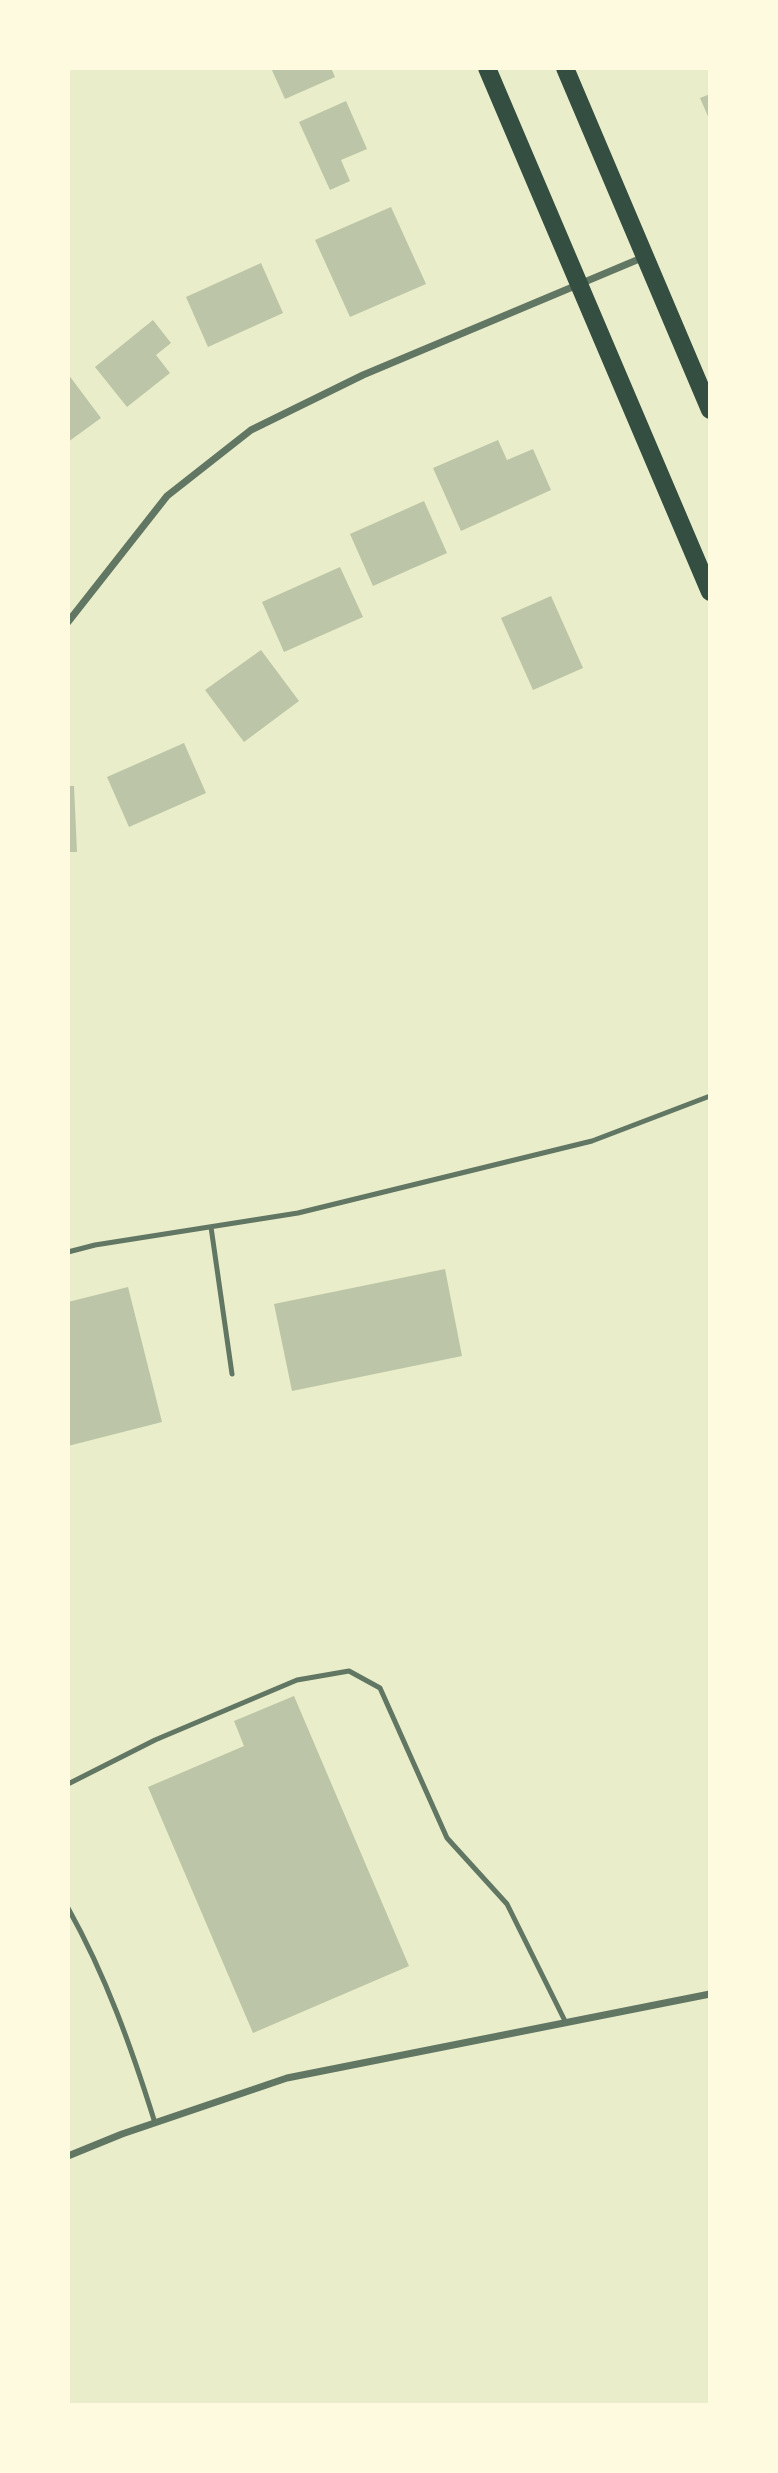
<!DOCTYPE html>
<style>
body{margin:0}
#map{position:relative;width:778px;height:2473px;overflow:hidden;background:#e9edc9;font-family:"Exo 2",sans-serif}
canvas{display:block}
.frame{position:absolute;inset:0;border:70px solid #fefae0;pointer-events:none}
</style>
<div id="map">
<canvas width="778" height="2473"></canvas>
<div class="frame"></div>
</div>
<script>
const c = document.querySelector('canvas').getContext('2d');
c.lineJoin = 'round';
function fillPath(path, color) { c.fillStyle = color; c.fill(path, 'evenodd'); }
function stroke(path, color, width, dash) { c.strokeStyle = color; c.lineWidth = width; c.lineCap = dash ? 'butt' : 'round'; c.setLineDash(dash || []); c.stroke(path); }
fillPath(new Path2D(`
 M 271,68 L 331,68 L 335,77 L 285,99 Z
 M 710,94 L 710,121 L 700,98 Z
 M 346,101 L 367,149 L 341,160 L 350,181 L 330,190 L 299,122 Z
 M 391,207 L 426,284 L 350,317 L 315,240 Z
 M 261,263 L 283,313 L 208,347 L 186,297 Z
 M 153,320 L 171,343 L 156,355 L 170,373 L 127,407 L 95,367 Z
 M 68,374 L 101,418 L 68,442 Z
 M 498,440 L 507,460 L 533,449 L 551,490 L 461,531 L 433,468 Z
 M 424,501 L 447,553 L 373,586 L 350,534 Z
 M 340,567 L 363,617 L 284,652 L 262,602 Z
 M 551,596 L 583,668 L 533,690 L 501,618 Z
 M 261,650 L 299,701 L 244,742 L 205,690 Z
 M 184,743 L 206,793 L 129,827 L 107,777 Z
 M 68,786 L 74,786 L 77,852 L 68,852 Z
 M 445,1269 L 462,1356 L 292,1391 L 274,1304 Z
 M 128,1287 L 162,1422 L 68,1446 L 68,1302 Z
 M 294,1696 L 409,1966 L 253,2033 L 148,1787 L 244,1746 L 234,1721 Z`), '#bcc5a7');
stroke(new Path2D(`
 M 211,1227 L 232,1374
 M 68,1252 L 95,1245 L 298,1213 L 592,1141 L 710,1096
 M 68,1784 L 155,1740 L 297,1680 L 349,1671 L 380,1688 L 447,1838 L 507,1904 L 565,2021
 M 68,1908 C 106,1976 132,2049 155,2123`), '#617663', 5);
stroke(new Path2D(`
 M 68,622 L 167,496 L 251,430 L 363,375 L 644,257
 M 68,2156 L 122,2134 L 287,2078 L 710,1994`), '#617663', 7);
stroke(new Path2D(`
 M 487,68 L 710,592
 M 565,68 L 710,410`), '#344e41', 18);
</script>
